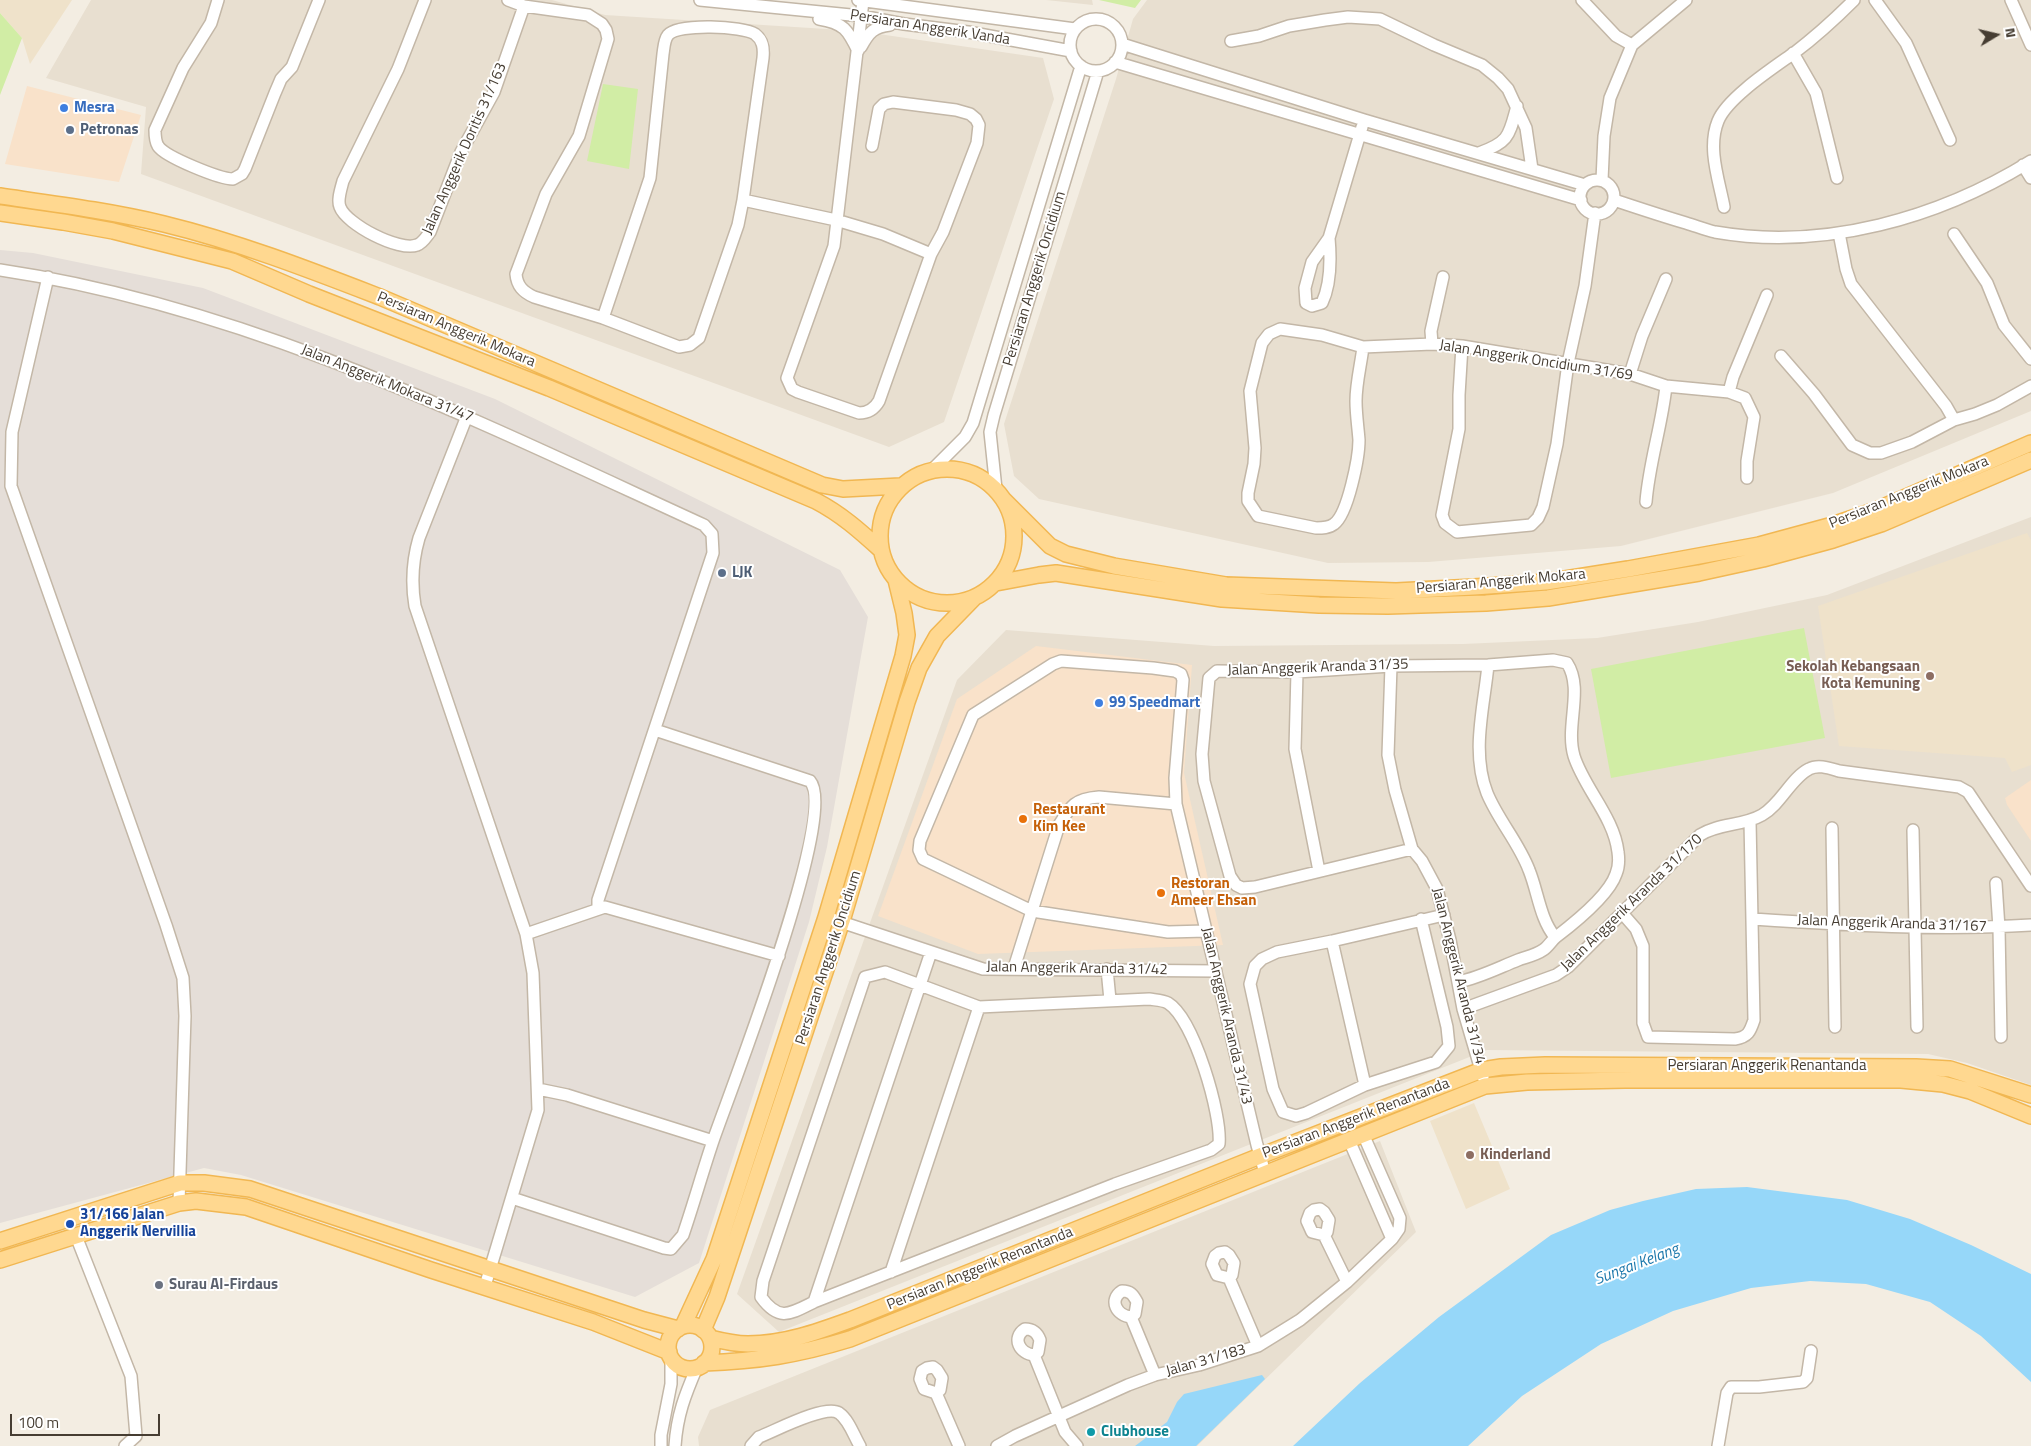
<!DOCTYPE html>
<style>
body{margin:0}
#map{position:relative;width:2031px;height:1446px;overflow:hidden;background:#f3ede2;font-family:"Titillium Web",sans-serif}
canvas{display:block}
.north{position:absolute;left:1971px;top:10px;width:50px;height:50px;-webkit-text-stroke:4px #fff;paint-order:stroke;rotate:81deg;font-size:14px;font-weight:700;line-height:20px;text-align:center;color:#463d32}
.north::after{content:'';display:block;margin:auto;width:18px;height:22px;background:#463d32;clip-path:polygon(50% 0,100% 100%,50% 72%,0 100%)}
.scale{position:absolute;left:10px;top:1414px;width:150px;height:22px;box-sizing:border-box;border:2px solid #463d32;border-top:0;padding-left:6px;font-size:15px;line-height:18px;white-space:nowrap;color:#463d32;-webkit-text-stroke:4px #fff;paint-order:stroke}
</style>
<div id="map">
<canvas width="2031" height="1446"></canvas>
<div class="north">N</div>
<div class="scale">100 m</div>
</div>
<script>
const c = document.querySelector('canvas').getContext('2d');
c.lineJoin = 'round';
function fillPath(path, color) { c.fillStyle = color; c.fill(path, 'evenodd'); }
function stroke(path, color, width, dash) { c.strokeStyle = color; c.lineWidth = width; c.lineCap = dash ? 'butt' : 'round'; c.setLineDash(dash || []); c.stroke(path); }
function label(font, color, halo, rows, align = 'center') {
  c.font = font + ' "Titillium Web",sans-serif'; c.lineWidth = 4; c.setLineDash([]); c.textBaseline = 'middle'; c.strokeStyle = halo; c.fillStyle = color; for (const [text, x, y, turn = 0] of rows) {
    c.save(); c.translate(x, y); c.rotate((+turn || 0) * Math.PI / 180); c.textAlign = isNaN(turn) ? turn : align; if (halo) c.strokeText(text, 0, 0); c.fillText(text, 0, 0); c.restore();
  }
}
fillPath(new Path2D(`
 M 91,0 L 552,0 L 605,15 L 858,31 L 1043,58 L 1054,99 L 944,422 L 889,447 L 141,174 L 146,107 L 46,78 Z
 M 1046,0 L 1092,0 L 1093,5 Z
 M 1147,0 L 2031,0 L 2031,411 L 1833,493 L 1621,546 L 1428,562 L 1328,563 L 1039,499 L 1014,476 L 1004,424 L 1116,79 L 1133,19 Z
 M 2031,517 L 2031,1085 L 1967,1063 L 1928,1054 L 1487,1050 L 779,1332 L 737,1294 L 957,680 L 1006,630 L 1214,646 L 1463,644 L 1597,638 L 1698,622 L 1827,595 Z
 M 1380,1141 L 1416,1232 L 1197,1446 L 699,1446 L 698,1437 L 710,1410 Z`), '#e8dfd0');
fillPath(new Path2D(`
 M 27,86 L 141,115 L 119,182 L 5,164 Z
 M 1036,646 L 1192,665 L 1184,773 L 1223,945 L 978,954 L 878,916 L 957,699 Z
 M 2031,780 L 2031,841 L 2007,805 L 2005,798 Z`), '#f9e2ca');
fillPath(new Path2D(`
 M 0,250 L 33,253 L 203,288 L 495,399 L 840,570 L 868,617 L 827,847 L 809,922 L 699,1263 L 635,1297 L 241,1175 L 204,1168 L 0,1223 Z`), '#e5ded8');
fillPath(new Path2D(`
 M 0,0 L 72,0 L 30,64 L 22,38 L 0,13 Z
 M 2027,533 L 2031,540 L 2031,765 L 2012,772 L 2005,758 L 1839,746 L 1818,606 Z
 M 1474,1103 L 1510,1189 L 1466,1209 L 1430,1121 Z`), '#efe2ca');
fillPath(new Path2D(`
 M 1099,0 L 1141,0 L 1135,8 Z
 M 0,13 L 22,38 L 0,95 Z
 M 603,84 L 638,89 L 629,169 L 587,161 Z
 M 1804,628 L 1825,738 L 1611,778 L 1591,669 Z`), '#d1eda5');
fillPath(new Path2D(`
 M 1747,1187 L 1847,1200 L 1910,1219 L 1971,1245 L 2031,1274 L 2031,1382 L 1981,1336 L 1930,1302 L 1866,1284 L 1810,1281 L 1751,1288 L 1673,1311 L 1601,1344 L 1522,1396 L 1468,1446 L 1293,1446 L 1360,1383 L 1439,1317 L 1551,1235 L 1610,1210 L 1643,1201 L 1696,1189 Z
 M 1262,1375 L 1265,1379 L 1196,1446 L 1135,1446 L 1167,1422 L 1177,1402 L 1184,1394 Z`), '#96d7f9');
const minor = new Path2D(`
 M 218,0 L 211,23 L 183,68 L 155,130 C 155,136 155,141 158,146 C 165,157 220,179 233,179 L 242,174 L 245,169 L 275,93 L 281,79 L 292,67 L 319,0
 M 425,0 L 398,69 L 343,181 C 341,189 337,200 340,207 C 346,224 399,252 417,245 C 423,243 426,237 430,232 L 461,152 L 494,92 L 524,6
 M 508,0 L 524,6 L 588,15 L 602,24 L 606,30 L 608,39 L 579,136 L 546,194 L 516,274 C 517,286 523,292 534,297 L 603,318 L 679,347 L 690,345 L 699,338 L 738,225 L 743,200 L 763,58 C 764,48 763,40 755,34 C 743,26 678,23 668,35 C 664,40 664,48 663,54 L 650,178 L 603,318
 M 700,0 L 861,16 L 904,24 L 968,32 L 1071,51
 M 858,0 L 1075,29
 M 1582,0 L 1616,36 L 1632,45
 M 1875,0 L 1906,43 L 1950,140
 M 2011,0 L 2031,45
 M 863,1 L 834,246 L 787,378 L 792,389 L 798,392 L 859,413 C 868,413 875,408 879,401 L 931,254 L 943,232 L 977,143 L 979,125 L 976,119 L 970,114 L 956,110 L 893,102 L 884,104 L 879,109 L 872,146
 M1070 45a26 26 0 1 1 52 0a26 26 0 1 1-52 0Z
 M 819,19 C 844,23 848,30 858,51
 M 1231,41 L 1259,36 L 1289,26 L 1325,20 L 1348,17 L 1380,19 L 1434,45 L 1482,65 L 1498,78 L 1508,89 L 1526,128 L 1532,169
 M 1122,44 L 1364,120 L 1585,185
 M 861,47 C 869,32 874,27 890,25
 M 1793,53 L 1816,93 L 1837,178
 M 1115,62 L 1581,200
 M 1479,153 C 1510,142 1509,135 1517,106
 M 2023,165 L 2031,178
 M 1602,180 L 1604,136 L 1610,98 L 1632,45 L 1686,0
 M1580 197a17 17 0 1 1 34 0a17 17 0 1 1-34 0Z
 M 743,200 L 836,220 L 883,234 L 931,254
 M 1614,200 C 1638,208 1662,216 1686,223 C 1696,226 1706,230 1715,232 C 1824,251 1939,218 2031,161
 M 1724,207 C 1719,180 1707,148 1718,121 C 1727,98 1773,68 1794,53 C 1815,37 1835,19 1854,0
 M 1839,233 L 1846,269 L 1851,284 L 1946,406 L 1954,420
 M 1954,234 L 1987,283 L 2004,325 L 2031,359
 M 1329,238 C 1331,260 1331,284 1322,303 L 1312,306 L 1306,303 L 1305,288 L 1312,262 L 1329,238 L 1362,127
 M 0,270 C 249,307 477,421 704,525 L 712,534 L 713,553 L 598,900 L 598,908
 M 48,277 L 12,432 L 11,486 L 166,925 L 183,978 L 185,1016 L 179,1203
 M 1432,344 L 1431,331 L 1443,277
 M 1462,346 L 1459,395 L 1459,429 L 1442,515 L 1445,523 L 1457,532 L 1531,525 L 1538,518 L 1543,507 L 1557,444 L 1568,363 L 1585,286 L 1595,213
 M 1363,347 C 1361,364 1356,383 1356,401 C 1356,414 1358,427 1359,440 C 1359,457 1348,514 1334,524 C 1329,528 1322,528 1316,528 L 1258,516 L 1248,501 L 1248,493 L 1254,464 L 1255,448 L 1250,391 L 1262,343 L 1269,334 L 1280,329 L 1322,335 L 1363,347 L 1432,344 L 1462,346 L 1630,374 L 1666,386 L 1729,392 L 1745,398 L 1754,417 L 1747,461 L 1747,478
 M 1781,356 L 1814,394 L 1852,445 L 1870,453 L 1881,453 L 1912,442 L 1954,420 L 1975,414 L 1997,405 L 2031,386
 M 1630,374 L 1642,336 L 1666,279
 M 1729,392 L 1733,377 L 1767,295
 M 467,416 L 419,538 C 412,562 411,582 415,606 L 526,934 L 533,973 L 538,1110 L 485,1286
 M 933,469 L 965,437 L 973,423 L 1081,66
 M 996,489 L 990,432 L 994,415 L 1098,71
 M 1646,502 C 1649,463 1662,425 1666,386
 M 1488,665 C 1484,707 1471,752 1487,793 C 1498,820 1519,843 1529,870 C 1538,892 1540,919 1555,937
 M 1391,666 L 1388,755 L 1395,790 L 1412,849 L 1422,861 L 1437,889 L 1450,940 L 1463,1009 L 1483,1077
 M 1297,672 L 1295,749 L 1319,871
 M 1832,828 L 1835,1027
 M 1913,830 L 1917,1027
 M 1412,849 L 1255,887 L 1242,888 L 1236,885 L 1230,876 L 1204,781 L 1202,754 L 1209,678 L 1217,671 L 1297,672 L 1391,666 L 1488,665 L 1553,660 L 1567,663 C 1584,689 1565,726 1574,756 C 1584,788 1614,817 1618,852 C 1619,859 1619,867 1616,874 C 1609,895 1573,924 1556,937 C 1551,941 1548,947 1543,950 C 1536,955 1526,957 1518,960 C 1498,968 1479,978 1458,982
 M 1996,883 L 1999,928 L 2001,1037
 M 1622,913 L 1636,929 L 1643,946 L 1643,1023 L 1648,1037 L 1735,1039 C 1748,1037 1750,1032 1754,1020 L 1750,821
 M 826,917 L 983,969 L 1216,971
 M 1421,919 L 1447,1027 L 1449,1046 L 1436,1062 L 1365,1085 L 1306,1113 L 1296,1116 L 1283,1112 L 1273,1089 L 1250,984 L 1255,966 L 1262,959 L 1277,952 L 1332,941 L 1444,915
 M 1753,919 C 1845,925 1939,931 2031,925
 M 1206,931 L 1168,932 L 1032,911 L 923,859 L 919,850 L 920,841 L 973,715 L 1053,664 L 1061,661 L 1153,668 L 1175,671 L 1181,674 L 1183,680 L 1175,778 L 1176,804 L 1257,1145 L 1265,1173
 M 526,934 L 605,907 L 779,956
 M 1332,941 L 1365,1085
 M 1014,968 L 1059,825 C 1071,805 1075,799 1099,797 L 1176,804
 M 1107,969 L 1110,1000
 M 885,972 L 979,1007 L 1149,999 C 1155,1000 1163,1000 1168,1003 C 1194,1019 1222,1115 1219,1144 L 1211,1150 L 1115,1184 L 814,1302 C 790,1314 779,1322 761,1297 L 763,1281 L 865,977 Z
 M 1463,1009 L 1556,975 L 1568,967 L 1700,835 C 1719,823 1743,826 1762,815 C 1781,804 1791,778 1809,769 C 1818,764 1829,768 1839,771 L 1959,787 L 1968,792 L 2031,886
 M 538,1089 L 567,1095 L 713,1141
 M 1349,1140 L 1392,1239 L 1399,1229 L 1400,1218 L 1363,1134
 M 512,1198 L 664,1248 L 671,1249 L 683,1235 C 694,1203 703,1170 714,1138 C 731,1089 839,813 810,781 L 655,730
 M 1320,1209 L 1324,1212 L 1329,1220 L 1327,1232 L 1324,1235 L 1312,1232 L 1307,1221 L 1310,1213 L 1314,1210 Z
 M 1324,1235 L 1347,1282
 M 76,1236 L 131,1376 L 136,1436 L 125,1446
 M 1225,1252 L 1229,1255 L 1234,1263 L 1232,1275 L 1229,1278 L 1217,1275 L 1212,1264 L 1215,1256 L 1219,1253 Z
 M 891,1272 L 979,1007
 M 1229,1278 L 1258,1346
 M 1122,1291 C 1130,1291 1133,1294 1137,1302 L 1135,1314 L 1131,1317 C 1117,1316 1108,1300 1122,1291 Z
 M 814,1302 L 931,952
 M 1131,1317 L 1155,1375
 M 1025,1329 C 1033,1329 1037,1332 1040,1340 L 1038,1352 L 1034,1355 C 1020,1354 1011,1338 1025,1329 Z
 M 1034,1355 L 1065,1432 L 1077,1446
 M 933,1367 L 937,1370 L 942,1378 L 940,1390 L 936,1393 L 924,1389 L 920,1379 L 922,1371 L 927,1368 Z
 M 936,1393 L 959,1446
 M 661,1446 L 661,1435 L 671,1384 L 671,1358
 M 675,1446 C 677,1415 685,1395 697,1367
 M 751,1446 L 759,1437 C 775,1431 825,1404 839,1413 C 849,1420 854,1436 860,1446
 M 997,1446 L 1015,1436 L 1128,1385 L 1155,1375 L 1199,1365 L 1258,1346 L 1300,1320 L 1347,1282 L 1392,1239
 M 1718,1446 L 1727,1393 L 1731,1387 L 1759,1387 L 1803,1382 L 1807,1378 L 1811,1351`);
const major = new Path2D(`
 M 0,196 C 55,204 110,211 164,224 C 238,242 310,270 380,297 L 822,485 L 843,489 L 900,486
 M 0,213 L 63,222 L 113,231 L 232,261 L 309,294 L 549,388 L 816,501 C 841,514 860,531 881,550
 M880 536a67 67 0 1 1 134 0a67 67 0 1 1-134 0Z
 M 1004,500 L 1050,546 L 1066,554 L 1114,566 L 1226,585 L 1396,591 L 1474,587 L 1546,582 L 1628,569 L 1759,545 L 1829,526 L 1876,510 L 2031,443
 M 996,583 L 1039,575 L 1056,573 L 1222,599 L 1319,605 L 1388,606 L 1486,603 L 1548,598 L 1699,573 L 1763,559 L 1833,540 L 1881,524 L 2031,460
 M 0,1241 L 180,1183 L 204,1183 L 250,1189 L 644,1320 L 678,1329
 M 0,1260 L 179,1203 L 196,1201 L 246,1207 L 431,1270 L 593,1322 L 669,1352
 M668 1347a22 22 0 1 1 44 0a22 22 0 1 1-44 0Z
 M 683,1326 L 714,1259 L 826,917 L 903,656 L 907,635 L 904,613 L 896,580
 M 703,1330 L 717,1297 L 842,921 L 907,702 L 919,668 L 937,636 L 974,598
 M 710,1338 C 722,1341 735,1344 748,1344 C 784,1344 817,1332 850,1320 L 1260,1156 L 1482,1070 L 1501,1067 L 1545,1065 L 1916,1067 L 1950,1069 L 2031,1095
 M 704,1363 C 758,1361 798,1355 850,1339 L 1485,1086 L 1527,1082 L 1625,1080 L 1901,1080 L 1943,1084 L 1970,1091 L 2031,1116`);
stroke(minor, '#c3b7a7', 14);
stroke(major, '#f1b752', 18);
stroke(minor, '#fff', 11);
stroke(major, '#ffd890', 15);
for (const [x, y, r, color] of [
 [64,108,5,"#3f7fe0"],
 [70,130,5,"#5c6f8a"],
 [722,573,5,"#5c6f8a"],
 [1930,676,5,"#8d6e63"],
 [1099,703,5,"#3f7fe0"],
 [1023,819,5,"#e8710a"],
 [1161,893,5,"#e8710a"],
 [1470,1155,5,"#8d6e63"],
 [70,1224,5,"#1a4fb4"],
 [159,1285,5,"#6b7280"],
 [1091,1432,5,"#0f9aa8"]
]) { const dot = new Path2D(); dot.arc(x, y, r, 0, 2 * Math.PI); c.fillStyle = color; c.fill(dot); stroke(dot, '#fff', 2); }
label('15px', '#463d32', '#fff', [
 ["Persiaran Anggerik Vanda",930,28,9],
 ["Jalan Anggerik Doritis 31/163",465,149,-66],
 ["Persiaran Anggerik Oncidium",1035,279,-73],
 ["Persiaran Anggerik Mokara",456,330,23],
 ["Jalan Anggerik Oncidium 31/69",1536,361,9],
 ["Jalan Anggerik Mokara 31/47",387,384,22],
 ["Persiaran Anggerik Mokara",1909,493,-22],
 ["Persiaran Anggerik Mokara",1501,582,-5],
 ["Jalan Anggerik Aranda 31/35",1318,668,-2],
 ["Jalan Anggerik Aranda 31/170",1632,903,-44],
 ["Jalan Anggerik Aranda 31/167",1892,924,2],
 ["Persiaran Anggerik Oncidium",829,958,-72],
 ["Jalan Anggerik Aranda 31/42",1077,969,1],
 ["Jalan Anggerik Aranda 31/34",1458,976,76],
 ["Jalan Anggerik Aranda 31/43",1226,1016,77],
 ["Persiaran Anggerik Renantanda",1767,1066],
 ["Persiaran Anggerik Renantanda",1356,1119,-21],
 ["Persiaran Anggerik Renantanda",980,1269,-22],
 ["Jalan 31/183",1206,1361,-16]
]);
label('bold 15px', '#366cbe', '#fff', [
 ["Mesra",74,108],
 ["99 Speedmart",1109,703]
], 'left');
label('bold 15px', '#4e5e75', '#fff', [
 ["Petronas",80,130],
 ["LJK",732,573]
], 'left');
label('bold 15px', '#785e54', '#fff', [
 ["Sekolah Kebangsaan",1920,667],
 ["Kota Kemuning",1920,684],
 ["Kinderland",1480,1155,"left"]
], 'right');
label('bold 15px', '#c56008', '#fff', [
 ["Restaurant",1033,810],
 ["Kim Kee",1033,827],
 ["Restoran",1171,884],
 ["Ameer Ehsan",1171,901]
], 'left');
label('bold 15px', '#164399', '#fff', [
 ["31/166 Jalan",80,1215],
 ["Anggerik Nervillia",80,1232]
], 'left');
label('bold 15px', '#5b616d', '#fff', [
 ["Surau Al-Firdaus",169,1285]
], 'left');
label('bold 15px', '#0d838f', '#fff', [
 ["Clubhouse",1101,1432]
], 'left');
label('italic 16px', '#1e79ac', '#fff', [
 ["Sungai Kelang",1637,1265,-21]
]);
</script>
